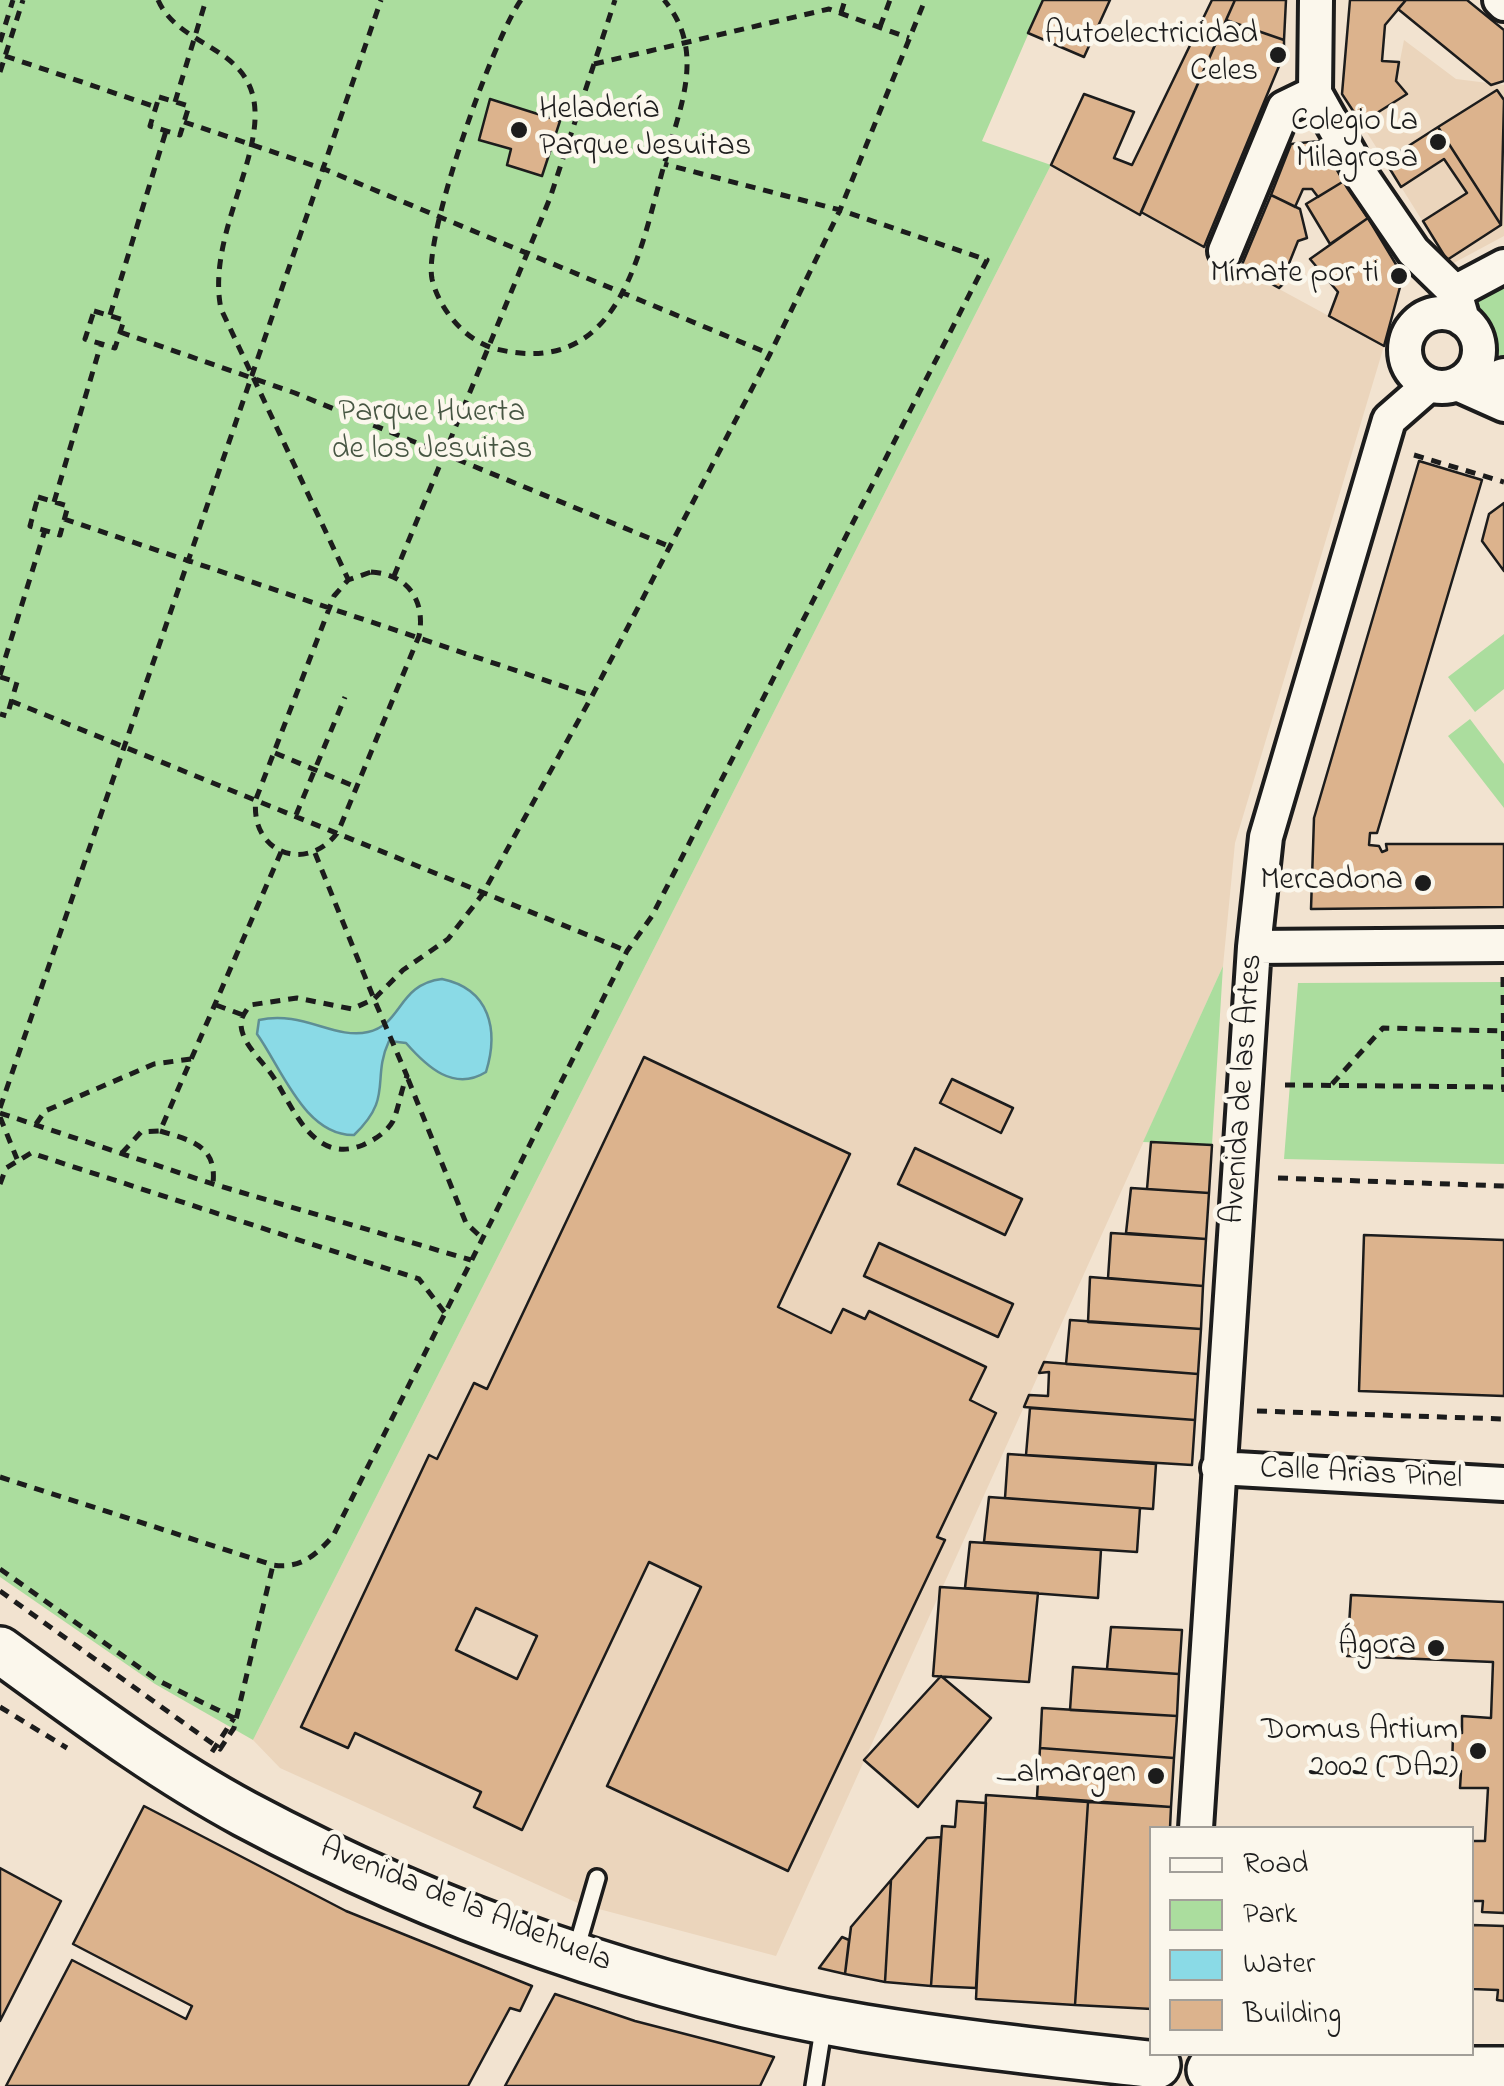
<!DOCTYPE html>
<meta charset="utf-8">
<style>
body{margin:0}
#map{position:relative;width:1504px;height:2086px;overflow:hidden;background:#f2e3d0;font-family:"Indie Flower",sans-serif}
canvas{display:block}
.legend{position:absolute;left:1149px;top:1826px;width:325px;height:230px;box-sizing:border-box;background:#fbf7ec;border:2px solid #a29f99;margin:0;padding:12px 18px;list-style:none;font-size:30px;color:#1c1c1c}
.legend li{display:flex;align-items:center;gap:20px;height:50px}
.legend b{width:50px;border:2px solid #a29f99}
</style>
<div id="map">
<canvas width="1504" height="2086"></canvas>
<ul class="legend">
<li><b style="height:12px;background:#fbf7ec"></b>Road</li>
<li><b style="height:28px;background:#abdd9e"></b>Park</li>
<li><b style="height:28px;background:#8adae6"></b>Water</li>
<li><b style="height:28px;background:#dcb38d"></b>Building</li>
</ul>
</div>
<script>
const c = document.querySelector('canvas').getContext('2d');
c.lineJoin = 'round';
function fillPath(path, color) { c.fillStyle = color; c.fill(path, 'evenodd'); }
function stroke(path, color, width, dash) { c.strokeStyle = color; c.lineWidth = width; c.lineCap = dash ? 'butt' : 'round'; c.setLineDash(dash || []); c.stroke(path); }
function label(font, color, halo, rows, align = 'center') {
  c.font = font + ' "Indie Flower",sans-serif'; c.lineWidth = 9; c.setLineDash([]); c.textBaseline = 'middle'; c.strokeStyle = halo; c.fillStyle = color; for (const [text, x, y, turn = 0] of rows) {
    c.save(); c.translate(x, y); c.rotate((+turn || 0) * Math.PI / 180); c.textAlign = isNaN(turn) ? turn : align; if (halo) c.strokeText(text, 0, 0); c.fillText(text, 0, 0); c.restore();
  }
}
fillPath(new Path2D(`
 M 1404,40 L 1456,79 L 1504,85 L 1504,236 L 1450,265 L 1361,123 L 1407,94 L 1396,81 Z
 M 1051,165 L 1384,346 L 1235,843 L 1223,966 L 776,1956 L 580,1904 L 280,1768 L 253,1740 Z`), '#ebd5bc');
fillPath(new Path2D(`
 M 0,0 L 1043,0 L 982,141 L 1051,165 L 253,1740 L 155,1684 L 0,1577 Z
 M 1504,272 L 1504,359 C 1487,347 1471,319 1471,298 Z
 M 1504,634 L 1504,689 L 1475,712 L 1448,677 Z
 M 1470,719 L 1504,764 L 1504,808 L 1448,736 Z
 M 1223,966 L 1212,1145 L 1143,1142 Z
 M 1504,982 L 1504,1164 L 1284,1159 L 1298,983 Z`), '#abdd9e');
const water = new Path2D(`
 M 442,979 C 490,989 499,1030 486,1072 C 454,1092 427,1067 406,1043 L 389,1041 C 371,1080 394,1097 354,1135 C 305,1136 282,1069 257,1034 L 259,1020 C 302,1010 335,1040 368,1032 C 402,1025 398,984 442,979 Z`);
fillPath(water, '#8adae6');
stroke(water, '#5e8e95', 2.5);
const building = new Path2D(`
 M 1043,0 L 1110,0 L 1084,57 L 1028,33 Z
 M 1212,0 L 1235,0 L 1140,215 L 1051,165 L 1084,94 L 1134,112 L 1114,158 L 1132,165 Z
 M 1235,0 L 1286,0 L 1284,40 L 1226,20 Z
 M 1350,0 L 1406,0 L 1385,25 L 1382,61 L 1399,62 L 1396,81 L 1407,94 L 1361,123 L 1342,94 Z
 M 1406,0 L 1467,0 L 1504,30 L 1504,81 L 1491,85 L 1398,9 Z
 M 1226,20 L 1284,40 L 1284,54 L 1204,247 L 1141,212 Z
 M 1497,90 L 1504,100 L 1501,225 L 1438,127 Z
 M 490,99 L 560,121 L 542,176 L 507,165 L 511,149 L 479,140 Z
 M 1438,127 L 1501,225 L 1447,260 L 1423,221 L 1467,193 L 1444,159 L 1401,187 L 1385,161 Z
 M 1320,141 L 1344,181 L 1318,197 L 1312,189 L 1303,189 L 1295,207 L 1271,195 L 1291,144 Z
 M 1344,181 L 1368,218 L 1330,244 L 1306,204 Z
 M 1271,195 L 1300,209 L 1307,238 L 1298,241 L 1286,271 L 1292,275 L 1279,288 L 1241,267 Z
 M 1368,218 L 1403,276 L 1384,346 L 1329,316 L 1338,292 L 1310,259 Z
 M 1419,461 L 1482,480 L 1377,833 L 1370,833 L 1369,845 L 1379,846 L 1382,852 L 1387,850 L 1386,844 L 1504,844 L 1504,907 L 1311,909 L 1314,818 Z
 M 1504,503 L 1504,571 L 1482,541 L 1489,514 Z
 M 644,1057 L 850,1154 L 778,1307 L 831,1333 L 843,1309 L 865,1319 L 869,1311 L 986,1367 L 970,1400 L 996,1413 L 937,1537 L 945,1540 L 788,1871 L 607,1786 L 701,1587 L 649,1562 L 522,1830 L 474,1807 L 481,1792 L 355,1733 L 348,1748 L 301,1727 L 429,1455 L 437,1459 L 474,1383 L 487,1389 ZM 476,1608 L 537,1636 L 517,1679 L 456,1650 Z
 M 952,1079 L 1013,1108 L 1001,1133 L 940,1103 Z
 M 1151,1142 L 1212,1145 L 1209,1193 L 1147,1189 Z
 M 915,1148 L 1022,1199 L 1005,1235 L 898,1184 Z
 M 1131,1188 L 1209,1193 L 1206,1239 L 1126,1233 Z
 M 1111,1233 L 1206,1239 L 1203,1286 L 1108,1278 Z
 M 1364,1235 L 1504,1240 L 1504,1396 L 1359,1391 Z
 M 879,1243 L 1013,1304 L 998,1337 L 864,1276 Z
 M 1090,1277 L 1203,1286 L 1201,1329 L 1088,1322 Z
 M 1070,1320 L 1201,1329 L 1198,1374 L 1066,1364 Z
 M 1044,1362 L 1198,1374 L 1195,1420 L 1024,1407 L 1029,1395 L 1048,1396 L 1049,1372 L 1039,1373 Z
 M 1030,1408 L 1195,1420 L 1192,1465 L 1026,1455 Z
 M 1008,1454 L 1156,1464 L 1153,1509 L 1005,1498 Z
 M 989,1497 L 1140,1508 L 1137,1552 L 984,1542 Z
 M 970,1542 L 1101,1550 L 1098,1598 L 965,1588 Z
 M 940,1587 L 1038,1593 L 1029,1682 L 933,1676 Z
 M 1351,1595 L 1504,1602 L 1504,1913 L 1482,1912 L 1483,1901 L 1472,1901 L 1472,1841 L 1485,1841 L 1488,1788 L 1460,1788 L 1461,1771 L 1452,1770 L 1453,1733 L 1462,1733 L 1462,1716 L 1491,1718 L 1493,1662 L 1347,1656 Z
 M 1111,1627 L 1182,1630 L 1179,1674 L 1107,1669 Z
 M 1073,1667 L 1179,1674 L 1177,1716 L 1070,1710 Z
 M 941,1676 L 991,1718 L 918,1807 L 864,1760 Z
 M 1042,1708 L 1177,1716 L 1174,1758 L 1040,1748 Z
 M 1040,1748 L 1174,1758 L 1171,1807 L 1037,1797 Z
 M 986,1795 L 1088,1802 L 1075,2005 L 976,1999 Z
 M 957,1801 L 986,1803 L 976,1988 L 931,1986 L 942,1826 L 955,1827 Z
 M 1088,1802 L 1171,1807 L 1170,1828 L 1152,1828 L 1152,2009 L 1075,2005 Z
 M 144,1806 L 346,1911 L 532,1986 L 520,2011 L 510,2008 L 468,2086 L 6,2086 L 72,1960 L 186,2019 L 192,2006 L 73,1944 Z
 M 941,1837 L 931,1986 L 885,1982 L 891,1880 L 927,1838 Z
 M 0,1868 L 61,1901 L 0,2021 Z
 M 891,1880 L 885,1982 L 845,1974 L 851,1927 Z
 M 1472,1925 L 1504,1926 L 1504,2001 L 1497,2000 L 1498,1990 L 1472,1989 Z
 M 842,1937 L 849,1940 L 845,1974 L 819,1968 Z
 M 555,1994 L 635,2021 L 774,2057 L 760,2086 L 505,2086 Z`);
fillPath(building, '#dcb38d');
stroke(building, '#1c1c1c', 2.5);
const lane = new Path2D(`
 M 576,1950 L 597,1878
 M 814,2086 L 824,2023`);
const street = new Path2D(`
 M 1316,0 L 1315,93 L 1363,178 L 1413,251 L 1455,292 L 1463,320
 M 1500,0 L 1504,4
 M 1225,251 L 1284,108 L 1315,93
 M 1455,292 L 1504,266
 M1405 350a37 37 0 1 1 74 0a37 37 0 1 1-74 0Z
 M 1501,376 L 1504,375
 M 1457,384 L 1504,405
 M 1254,947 L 1504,945
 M 1218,1468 L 1504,1484
 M 1196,1828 L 1254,947 L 1266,837 L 1389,420 L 1429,385`);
const secondary = new Path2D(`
 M 0,1650 C 80,1708 158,1767 245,1814 C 436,1916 650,1992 864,2028 C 961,2044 1059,2054 1157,2065
 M 1210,2070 L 1504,2070`);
stroke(lane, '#1c1c1c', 22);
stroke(street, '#1c1c1c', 40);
stroke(secondary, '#1c1c1c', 52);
stroke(new Path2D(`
 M 158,0 C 178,45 240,45 253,96 C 267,154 206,236 221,309 L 348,579
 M 521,0 C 494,37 423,236 432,279 C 439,309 465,341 496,349 C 623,380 640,248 666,158 C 682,103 705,49 664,0
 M 841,13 L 845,0
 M 880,27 L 890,0
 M 0,42 L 13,0
 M 5,56 L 156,107
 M 594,64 L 829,9 L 909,38
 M 0,72 L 23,0
 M 159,97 L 189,106 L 180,135 L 150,126 Z
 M 175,102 L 206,0
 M 184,122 L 324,169 L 770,354
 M 94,311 L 124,320 L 115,348 L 85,339 Z
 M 110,315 L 166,131
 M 120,332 L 295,393 L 671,547
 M 1414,455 L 1504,482
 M 38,497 L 68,506 L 60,535 L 30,526 Z
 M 54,502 L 101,344
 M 64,519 L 592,696
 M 371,572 C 408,574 426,601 419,636 L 338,832 C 306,875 249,852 256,799 L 334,596 L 348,580 Z
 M 394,576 L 550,198 L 615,0
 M 0,675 L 45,530
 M 0,677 L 17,682 L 7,716 L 0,714
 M 11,701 L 627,951
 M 275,753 L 356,787
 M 296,815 L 345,697
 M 315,853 L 374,999 L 407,1076 C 401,1090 399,1107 393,1121 C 387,1132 374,1140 363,1145 C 314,1165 294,1109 274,1078 C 264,1062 242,1045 241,1025 C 240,1018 246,1011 250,1005 L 297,998 L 352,1009 L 374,999 L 403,970 L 448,939 L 482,895 L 592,696 L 770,354 L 840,210 L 925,0
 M 1503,977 L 1504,1092
 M 216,1005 L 243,1015
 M 408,1079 L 466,1223 L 482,1238
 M 1332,1084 L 1383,1028 L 1504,1031
 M 1285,1085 L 1504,1087
 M 0,1108 L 381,0
 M 0,1113 L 213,1184 L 471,1260
 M 0,1117 L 17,1159
 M 36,1124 L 45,1111 L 154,1064 L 191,1059
 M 160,1131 C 191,1140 217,1146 213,1183
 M 122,1153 L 141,1132 L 160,1131 L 281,852
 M 1278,1178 L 1504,1186
 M 0,1184 L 6,1168 L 31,1153 L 419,1279 L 445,1313
 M 1257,1411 L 1504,1419
 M 0,1477 L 273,1565 C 300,1569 315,1556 333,1536 L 627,951 L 652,916 L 987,260 L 840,210 L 664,164
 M 0,1569 L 157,1680 L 234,1718
 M 0,1591 L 220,1749 L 234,1728 L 273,1565
 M 0,1707 L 67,1748
 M 212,1752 L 234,1718`), '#1c1c1c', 5, [10, 8]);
stroke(lane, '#fbf7ec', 15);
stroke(street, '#fbf7ec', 32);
stroke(secondary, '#fbf7ec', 45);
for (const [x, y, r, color] of [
 [1278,55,10,"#1c1c1c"],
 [519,130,10,"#1c1c1c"],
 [1438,142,10,"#1c1c1c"],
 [1399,276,10,"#1c1c1c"],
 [1423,883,10,"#1c1c1c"],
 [1436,1648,10,"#1c1c1c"],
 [1478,1751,10,"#1c1c1c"],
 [1156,1776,10,"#1c1c1c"]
]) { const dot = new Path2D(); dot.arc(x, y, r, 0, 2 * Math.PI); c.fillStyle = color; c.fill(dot); stroke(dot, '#fbf7ec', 4); }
label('32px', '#1c1c1c', '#fbf7ec', [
 ["Autoelectricidad",1258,37],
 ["Celes",1258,74],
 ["Heladería",539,112,"left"],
 ["Parque Jesuitas",539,149,"left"],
 ["Colegio La",1418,124],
 ["Milagrosa",1418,161],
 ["Mímate por ti",1379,276],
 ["Mercadona",1403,883],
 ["Ágora",1416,1648],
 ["Domus Artium",1458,1733],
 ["2002 (DA2)",1458,1770],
 ["_almargen",1136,1776]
], 'right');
label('32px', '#475643', '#fbf7ec', [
 ["Parque Huerta",432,415],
 ["de los Jesuitas",432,452]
]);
label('32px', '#1c1c1c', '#fbf7ec', [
 ["Avenida de las Artes",1245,1089,-86],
 ["Calle Arias Pinel",1361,1476,3],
 ["Avenida de la Aldehuela",465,1907,22]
]);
</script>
